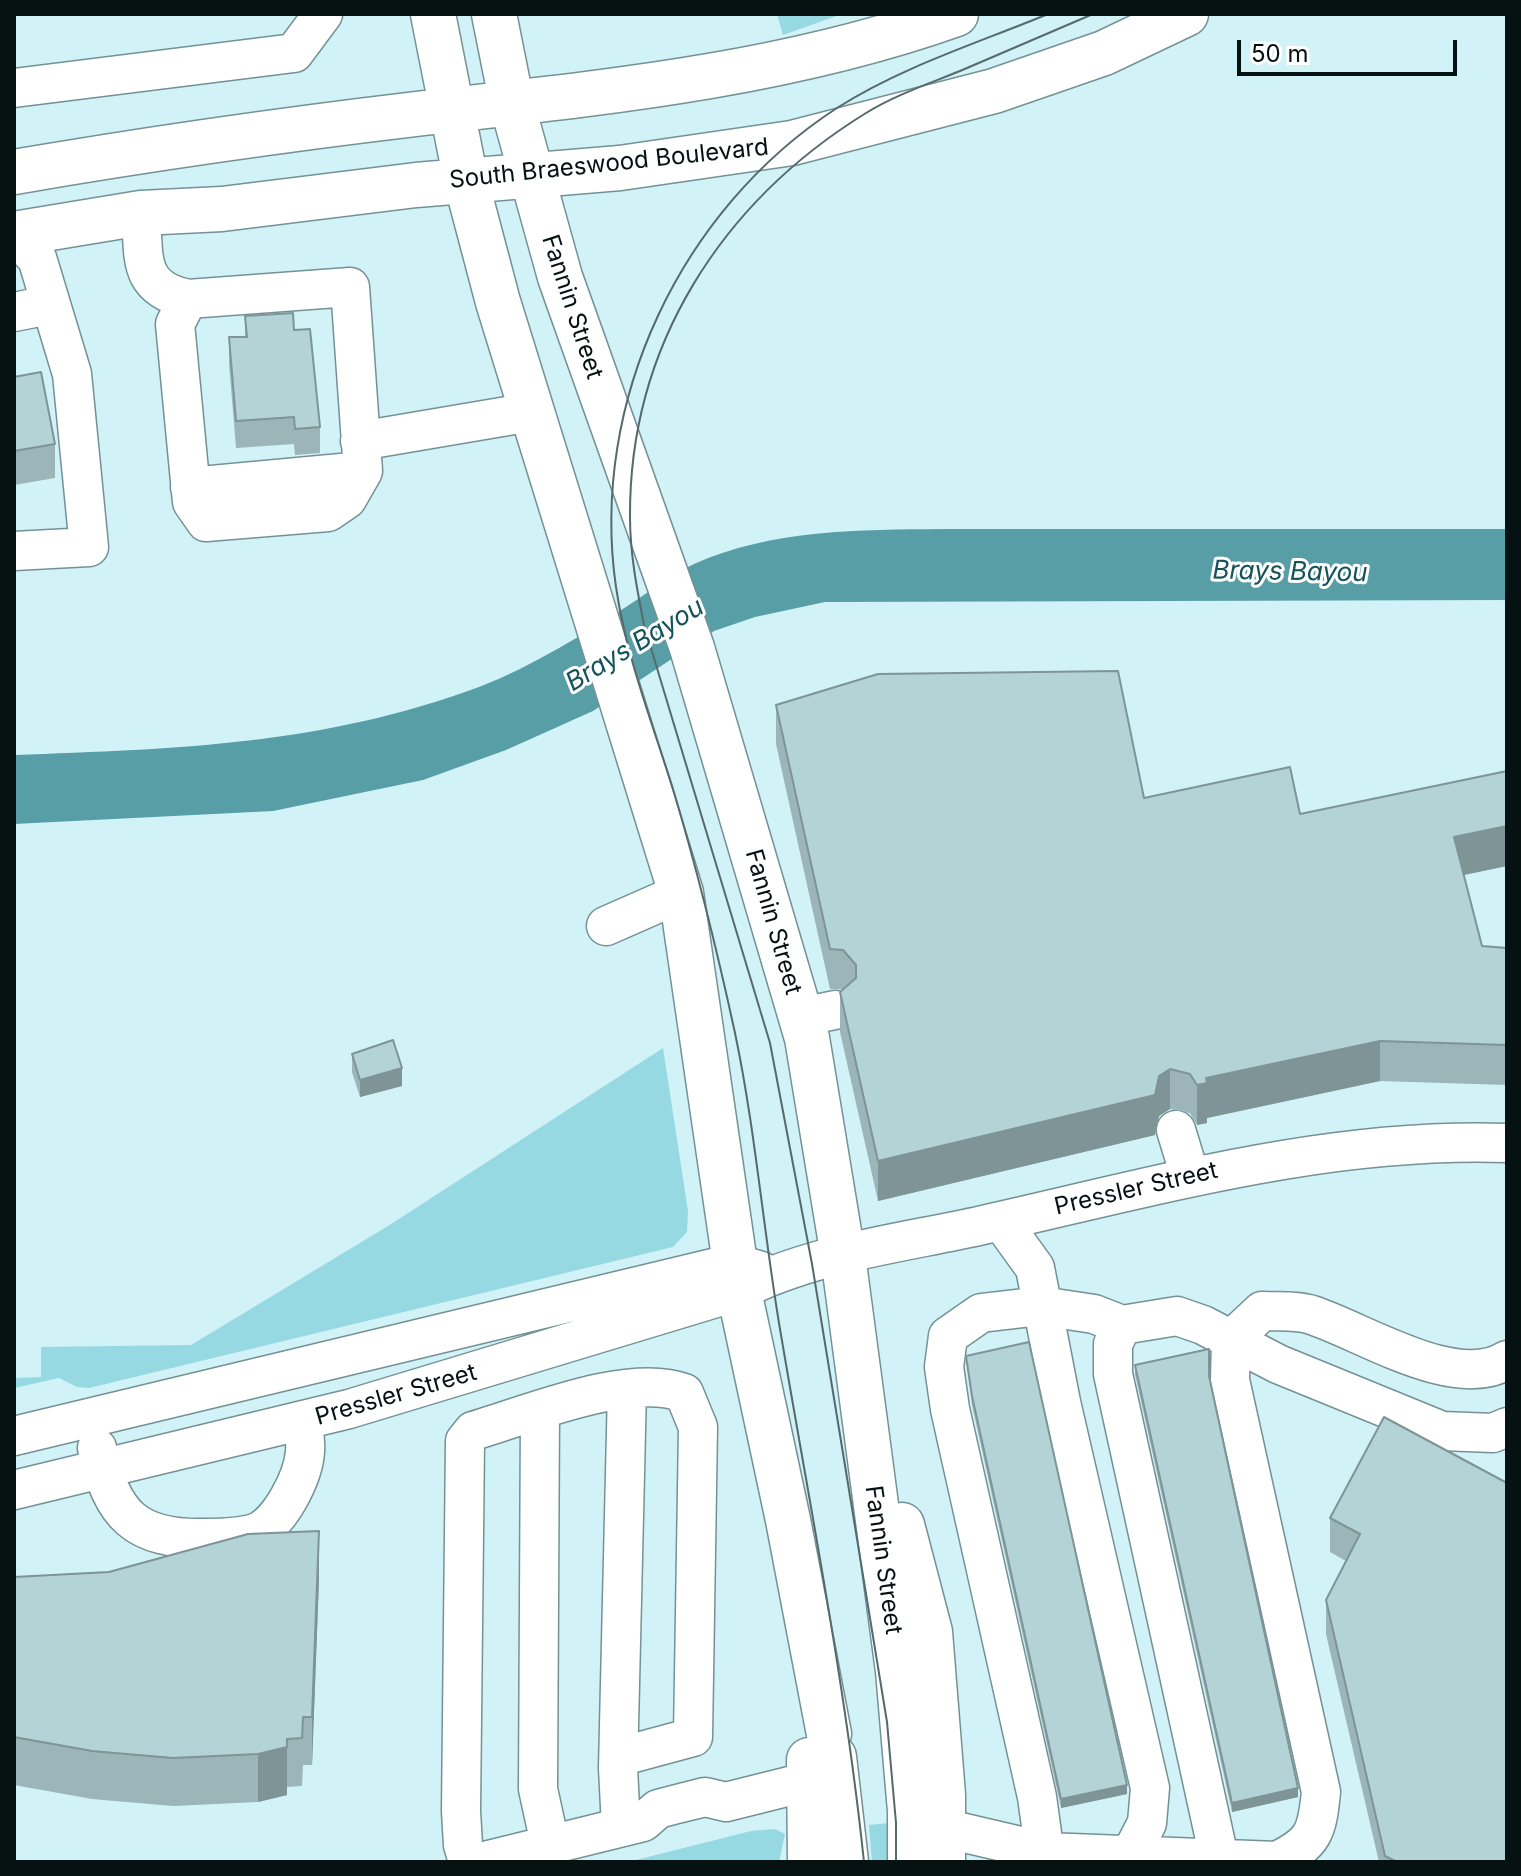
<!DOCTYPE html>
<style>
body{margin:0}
#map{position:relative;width:1521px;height:1876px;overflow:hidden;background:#d1f2f6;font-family:Inter,sans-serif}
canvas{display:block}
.frame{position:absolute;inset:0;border:16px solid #061112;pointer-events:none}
.scale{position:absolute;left:1237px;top:40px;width:220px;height:36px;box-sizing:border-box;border:4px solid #061112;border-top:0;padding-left:10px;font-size:24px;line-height:28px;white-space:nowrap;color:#061112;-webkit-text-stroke:6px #fff;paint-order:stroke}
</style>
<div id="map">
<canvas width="1521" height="1876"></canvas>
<div class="frame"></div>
<div class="scale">50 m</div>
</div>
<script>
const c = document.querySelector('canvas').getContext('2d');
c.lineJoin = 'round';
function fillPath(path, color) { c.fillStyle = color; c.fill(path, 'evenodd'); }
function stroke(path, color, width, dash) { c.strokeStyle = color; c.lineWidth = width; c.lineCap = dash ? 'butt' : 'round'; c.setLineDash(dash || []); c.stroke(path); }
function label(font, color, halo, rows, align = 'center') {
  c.font = font + ' Inter,sans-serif'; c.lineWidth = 6; c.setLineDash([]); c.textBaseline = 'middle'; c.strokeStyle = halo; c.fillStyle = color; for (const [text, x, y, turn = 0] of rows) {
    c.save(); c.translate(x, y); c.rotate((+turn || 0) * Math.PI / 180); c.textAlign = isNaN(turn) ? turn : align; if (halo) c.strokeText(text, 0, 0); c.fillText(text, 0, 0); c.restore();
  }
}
fillPath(new Path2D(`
 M 777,14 L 842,14 L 783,35 Z
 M 663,1048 L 688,1211 L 687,1232 L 673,1247 L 89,1388 L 77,1387 L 59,1378 L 14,1388 L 14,1378 L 41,1377 L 41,1347 L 191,1345 L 388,1226 Z
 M 889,1823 L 891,1862 L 872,1862 L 869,1825 Z
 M 775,1829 L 785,1834 L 779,1862 L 628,1862 L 751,1831 Z`), '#96d9e2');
fillPath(new Path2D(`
 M 944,529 L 1507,529 L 1507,600 L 825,602 L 755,617 L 714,631 L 593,711 L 506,750 L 423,780 L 273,811 L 14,824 L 14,755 C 178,749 322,745 479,687 C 533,666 584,634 632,603 C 652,590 672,574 694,564 C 773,529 859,530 944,529 Z`), '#589ea7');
const minor = new Path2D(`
 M 14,88 L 294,53 L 323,14
 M 141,213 C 144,258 137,288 188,299
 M 14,236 L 37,258 L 72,374 L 89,547 L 14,551
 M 350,287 L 363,471 L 347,499 L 328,512 L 206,522 L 192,502 L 175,324 L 188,299 Z
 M 14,312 L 49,305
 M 360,441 L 531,412
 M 190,487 L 363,471
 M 606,926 L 681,893
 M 801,1017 L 835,1010
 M 1176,1130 L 1190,1176
 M 1001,1221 L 1035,1268 L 1061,1402 L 1150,1788 L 1147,1823 L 1130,1856
 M 1122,1325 L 1113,1344 L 1113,1374 L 1220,1862
 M 540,1411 L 538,1789 L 550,1844
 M 14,1436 L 734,1263 L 761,1271
 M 97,1448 C 112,1516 136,1540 206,1538 C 222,1538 239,1538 255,1533 C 280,1524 303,1477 305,1452 C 306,1441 304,1431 302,1421
 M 14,1490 L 349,1409 L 739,1291 C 812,1253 903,1243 983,1225 C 1157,1186 1327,1137 1507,1143
 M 621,1827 L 618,1768 L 627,1389
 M 943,1828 L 1046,1852 L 1277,1861 C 1314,1843 1317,1832 1321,1792 L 1230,1380 L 1231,1340 L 1262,1311 C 1278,1312 1297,1310 1312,1315 C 1364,1332 1455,1392 1507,1360
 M 468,1862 L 463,1845 L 461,1811 L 465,1441 L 473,1431 C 528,1415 629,1372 684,1393 L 698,1427 L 693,1737 L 619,1757
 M 481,1862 L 643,1822 L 658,1809 L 673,1805 L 705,1797 L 726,1802 L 810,1781
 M 1046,1862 L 1037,1797 L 950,1409 L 944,1367 L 948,1336 L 981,1313 L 1041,1306 L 1094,1314 L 1122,1325 L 1177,1316 L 1203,1325 L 1278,1364 L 1442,1431 L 1493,1433 L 1507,1427`);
const major = new Path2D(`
 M 433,14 L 466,181 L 498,302 L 681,893 L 739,1291 L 788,1520 L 829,1734
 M 494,14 L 512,104 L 560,277 L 692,648 L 807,1038 L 843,1256 L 898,1671 L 910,1811 L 910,1862
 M 14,172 C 148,149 281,130 416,114 C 599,93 782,76 956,14
 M 14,234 L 141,213 L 222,209 L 416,185 L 620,168 L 792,143 L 994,91 L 1104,53 L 1186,14
 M 902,1525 L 930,1632 L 943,1795 L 943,1862
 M 834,1757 L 846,1862
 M 809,1760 L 810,1862`);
stroke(minor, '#749295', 41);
stroke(major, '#749295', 47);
stroke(minor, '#fff', 38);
stroke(major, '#fff', 44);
stroke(new Path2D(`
 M 864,1862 C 845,1681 809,1502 779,1323 C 763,1227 755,1128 735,1033 C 717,950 697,869 673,789 C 652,722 626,656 616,587 C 589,402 681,209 837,108 C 901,67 978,43 1048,14
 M 896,1862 L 896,1823 L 887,1722 L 812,1264 L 770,1043 L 644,625 C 637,589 630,554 630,517 C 629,345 722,202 866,113 C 895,95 928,84 960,71 C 1004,52 1049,33 1093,14`), '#56696c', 2);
fillPath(new Path2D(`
 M 245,316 L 294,330 L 320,427 L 320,453 L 295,455 L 294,444 L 236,448 L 229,363 L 229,337 L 245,337 Z
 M 14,377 L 55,444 L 55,478 L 14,485 Z
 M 776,705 L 1144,798 L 1300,814 L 1507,771 L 1507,866 L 1463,875 L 1482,946 L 1507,948 L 1507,1085 L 1380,1081 L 1207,1118 L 1207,1123 L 1197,1125 L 1190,1113 L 1170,1109 L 1159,1116 L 1155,1135 L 878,1201 L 840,1032 L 840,992 L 842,989 L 830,989 L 776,744 Z
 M 352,1054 L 402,1086 L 360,1097 L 352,1072 Z
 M 966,1356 L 1127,1794 L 1061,1808 L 972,1405 Z
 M 1135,1365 L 1209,1376 L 1298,1797 L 1232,1812 L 1135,1374 Z
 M 1384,1417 L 1507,1862 L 1379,1862 L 1326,1634 L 1326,1600 L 1346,1561 L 1330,1552 L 1330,1518 Z
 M 14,1577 L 319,1579 L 312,1765 L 303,1765 L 302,1786 L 287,1787 L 287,1795 L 258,1802 L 173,1806 L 92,1799 L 14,1785 Z`), '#9bb5b9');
fillPath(new Path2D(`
 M 1507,826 L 1507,866 L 1454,877 L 1454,837 Z
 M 1380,1041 L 1380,1081 L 1207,1118 L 1207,1123 L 1197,1125 L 1197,1085 L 1206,1078 Z
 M 402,1068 L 402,1086 L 360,1097 L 360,1080 Z
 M 1170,1069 L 1170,1109 L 1159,1116 L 1155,1135 L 878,1201 L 878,1161 L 1159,1076 Z
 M 319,1531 L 319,1579 L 312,1765 L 312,1717 Z
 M 287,1739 L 287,1795 L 258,1802 L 258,1754 Z
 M 1127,1785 L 1127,1794 L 1061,1808 L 1061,1799 Z
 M 1298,1788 L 1298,1797 L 1232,1812 L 1232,1803 Z`), '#7e9496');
const building = new Path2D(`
 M 293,313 L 294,330 L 310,329 L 320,427 L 295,429 L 294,417 L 236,421 L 229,337 L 247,337 L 245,316 Z
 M 41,372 L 55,444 L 14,451 L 14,377 Z
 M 1118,671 L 1144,798 L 1290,767 L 1300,814 L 1507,771 L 1507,826 L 1454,837 L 1482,946 L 1507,948 L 1507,1045 L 1380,1041 L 1206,1078 L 1207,1083 L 1197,1085 L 1190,1074 L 1170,1069 L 1159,1076 L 1155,1095 L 878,1161 L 840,992 L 856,978 L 856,965 L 843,950 L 830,949 L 776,705 L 878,674 Z
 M 393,1040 L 402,1068 L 360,1080 L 352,1054 Z
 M 1029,1342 L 1127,1785 L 1061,1799 L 972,1396 L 966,1356 Z
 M 1209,1349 L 1209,1376 L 1298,1788 L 1232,1803 L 1135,1365 Z
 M 1384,1417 L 1507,1483 L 1507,1862 L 1397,1862 L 1385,1856 L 1326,1600 L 1360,1534 L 1330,1518 Z
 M 319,1531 L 312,1717 L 303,1717 L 302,1738 L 287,1739 L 287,1747 L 258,1754 L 173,1758 L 92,1751 L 14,1737 L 14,1577 L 109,1572 L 248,1534 Z`);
fillPath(building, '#b4d3d7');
stroke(building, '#7e9496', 2);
label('24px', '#061112', '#fff', [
 ["South Braeswood Boulevard",609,164,-6],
 ["Fannin Street",572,307,72],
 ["Fannin Street",773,922,74],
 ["Pressler Street",1136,1189,-13],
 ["Pressler Street",396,1395,-16],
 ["Fannin Street",883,1560,82]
]);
label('italic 26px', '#15535a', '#fff', [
 ["Brays Bayou",1290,572,1],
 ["Brays Bayou",635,645,-31]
]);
</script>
